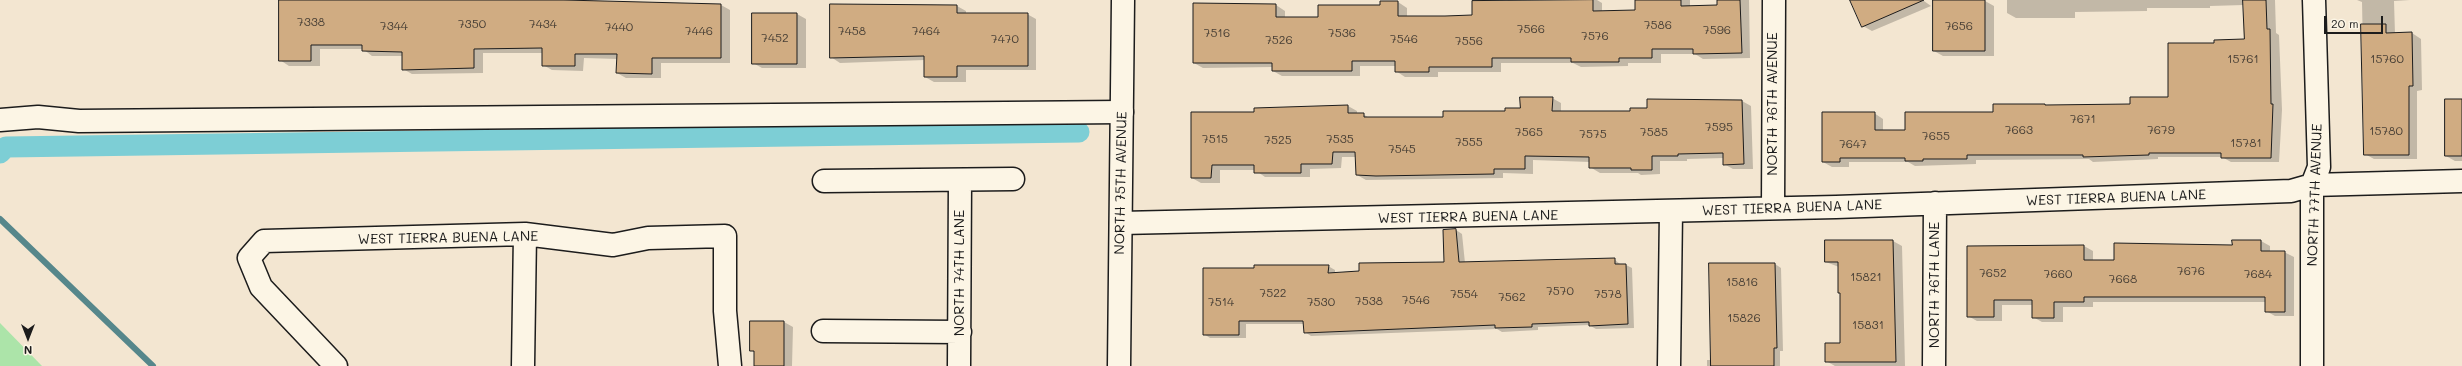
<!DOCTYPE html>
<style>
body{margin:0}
#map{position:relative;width:2462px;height:366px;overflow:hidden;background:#f3e6d1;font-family:Mali,sans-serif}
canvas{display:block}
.north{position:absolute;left:8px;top:318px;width:40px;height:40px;-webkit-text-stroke:3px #fcf5e5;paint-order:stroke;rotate:180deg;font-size:11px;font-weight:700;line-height:16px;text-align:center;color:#1c1c1c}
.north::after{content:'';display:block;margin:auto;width:14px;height:18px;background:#1c1c1c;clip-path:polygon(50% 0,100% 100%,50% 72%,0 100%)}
.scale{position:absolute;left:2324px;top:16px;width:59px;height:18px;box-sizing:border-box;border:2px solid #1c1c1c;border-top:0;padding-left:5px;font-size:12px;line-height:14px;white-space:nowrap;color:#1c1c1c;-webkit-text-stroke:3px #fcf5e5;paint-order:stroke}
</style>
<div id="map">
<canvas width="2462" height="366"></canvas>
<div class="north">N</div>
<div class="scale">20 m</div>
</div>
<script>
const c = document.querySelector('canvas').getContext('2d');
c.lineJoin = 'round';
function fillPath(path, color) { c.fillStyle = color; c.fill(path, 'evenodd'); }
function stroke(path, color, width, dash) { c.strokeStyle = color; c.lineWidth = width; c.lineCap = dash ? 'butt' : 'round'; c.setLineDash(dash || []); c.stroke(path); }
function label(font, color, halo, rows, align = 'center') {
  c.font = font + ' Mali,sans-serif'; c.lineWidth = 3.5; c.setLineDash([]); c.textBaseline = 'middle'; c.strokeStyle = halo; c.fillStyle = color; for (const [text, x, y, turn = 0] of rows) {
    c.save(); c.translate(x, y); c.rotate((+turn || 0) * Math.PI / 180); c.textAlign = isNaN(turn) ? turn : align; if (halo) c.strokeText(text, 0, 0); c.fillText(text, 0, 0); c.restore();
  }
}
fillPath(new Path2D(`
 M 0,323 L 42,366 L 0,366 Z`), '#ace4a9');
fillPath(new Path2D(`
 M 280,0 L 721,5 L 730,10 L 730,63 L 661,63 L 661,78 L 626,78 L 617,73 L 618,59 L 584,58 L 583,71 L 552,70 L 543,65 L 543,53 L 483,53 L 483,73 L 412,74 L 403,69 L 403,56 L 372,56 L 363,49 L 320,49 L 320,66 L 289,66 L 280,60 Z
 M 1509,0 L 1597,0 L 1602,3 L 1602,12 L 1636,11 L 1636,0 L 1690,0 L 1690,7 L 1718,6 L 1718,0 L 1749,0 L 1750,58 L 1703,59 L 1695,54 L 1661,54 L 1661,63 L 1628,63 L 1628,66 L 1581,67 L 1573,63 L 1501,63 L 1501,72 L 1438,72 L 1438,77 L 1405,77 L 1396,71 L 1396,66 L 1360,66 L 1360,76 L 1282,76 L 1273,71 L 1273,67 L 1203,68 L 1194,63 L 1194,4 L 1276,5 L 1285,11 L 1285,18 L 1319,18 L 1398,2 L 1407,8 L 1407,17 L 1473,16 Z
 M 1854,0 L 1924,1 L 1931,6 L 1872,31 L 1863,26 Z
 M 2007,0 L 2275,0 L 2276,33 L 2279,35 L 2282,110 L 2279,162 L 2231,162 L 2222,157 L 2158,157 L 2158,159 L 2093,162 L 2089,159 L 1976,160 L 1976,164 L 1915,166 L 1908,162 L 1849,162 L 1849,167 L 1832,167 L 1823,162 L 1874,113 L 1883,119 L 1883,131 L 1906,131 L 2044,105 L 2048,106 L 2131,105 L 2169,98 L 2215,44 L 2245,40 L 2244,5 L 2210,6 L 2210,8 L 2147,8 L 2147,11 L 2075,12 L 2075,18 L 2016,18 L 2007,13 Z
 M 2357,0 L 2410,0 L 2394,1 L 2395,34 L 2412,33 L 2421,39 L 2422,90 L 2417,91 L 2417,159 L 2374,159 L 2365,154 L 2362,2 Z
 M 1985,1 L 1994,6 L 1994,56 L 1943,56 L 1934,51 Z
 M 957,6 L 966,11 L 966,14 L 1027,14 L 1036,19 L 1036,70 L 966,70 L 966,82 L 934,82 L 925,77 L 925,60 L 840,63 L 831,57 Z
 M 797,14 L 806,19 L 806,68 L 762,68 L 753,63 Z
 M 1552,98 L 1561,103 L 1561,112 L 1631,112 L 1648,110 L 1648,100 L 1742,101 L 1751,106 L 1753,169 L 1733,169 L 1724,164 L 1724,158 L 1687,159 L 1687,161 L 1660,161 L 1660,174 L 1641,175 L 1638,173 L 1600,173 L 1590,167 L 1590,162 L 1533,160 L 1533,174 L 1503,173 L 1503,178 L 1366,180 L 1357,175 L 1356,157 L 1342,157 L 1341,168 L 1310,169 L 1310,177 L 1265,177 L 1255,170 L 1220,170 L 1220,183 L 1201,183 L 1192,178 L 1255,113 L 1255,109 L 1348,106 L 1357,111 L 1357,114 L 1363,114 L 1369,118 L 1444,118 L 1506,112 Z
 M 2462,100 L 2462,161 L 2455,161 L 2446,156 Z
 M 1456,230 L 1462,234 L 1465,263 L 1614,259 L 1621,265 L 1626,265 L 1632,268 L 1634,328 L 1596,329 L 1589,325 L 1538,327 L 1538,330 L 1502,332 L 1497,329 L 1311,336 L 1305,332 L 1304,324 L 1246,324 L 1246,338 L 1210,338 L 1204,334 L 1328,266 L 1335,270 L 1335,274 L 1445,263 Z
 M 1826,241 L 1893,241 L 1902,246 L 1905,366 L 1835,366 L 1826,361 L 1841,344 L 1841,294 L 1839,267 L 1826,262 Z
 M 2233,241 L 2261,241 L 2270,246 L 2270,252 L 2284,252 L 2294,257 L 2294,316 L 2275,316 L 2266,311 L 2266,302 L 2093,302 L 2093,307 L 2063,307 L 2063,322 L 2042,322 L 2033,317 L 2033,305 L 2002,305 L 2002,321 L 1977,321 L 1968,316 L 1968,247 L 2084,246 L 2093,251 L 2093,261 L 2115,261 L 2233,246 Z
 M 1775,264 L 1781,268 L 1783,351 L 1780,351 L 1780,366 L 1707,366 L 1707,360 L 1712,360 Z
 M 784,322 L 793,327 L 792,366 L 755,366 L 755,353 L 751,350 Z`), '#0003');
stroke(new Path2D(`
 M 0,219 L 153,366`), '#56878b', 6);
stroke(new Path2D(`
 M 0,153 L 6,147 L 1079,132`), '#7dced5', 21);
const building = new Path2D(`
 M 279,0 L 564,0 L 721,4 L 721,58 L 652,58 L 652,74 L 616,73 L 617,54 L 575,54 L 575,66 L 542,66 L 542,48 L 474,49 L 474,68 L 402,70 L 402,52 L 362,51 L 362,45 L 311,45 L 311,61 L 279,61 Z
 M 1593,0 L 1593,11 L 1635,10 L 1635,0 L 1681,0 L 1681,6 L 1717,5 L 1717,0 L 1740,0 L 1742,53 L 1693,54 L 1693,49 L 1652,49 L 1652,58 L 1619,58 L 1619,62 L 1571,62 L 1571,58 L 1492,58 L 1492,67 L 1429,67 L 1429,72 L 1395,72 L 1395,61 L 1352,61 L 1352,71 L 1272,71 L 1272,63 L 1193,63 L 1193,3 L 1276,4 L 1276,17 L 1318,17 L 1318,5 L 1380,5 L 1380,1 L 1398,1 L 1398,16 L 1445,16 L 1472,15 L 1472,1 Z
 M 1850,0 L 1924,0 L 1862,27 Z
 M 1933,0 L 1985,0 L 1985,51 L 1933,51 Z
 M 2243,0 L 2266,0 L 2267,29 L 2270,29 L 2271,104 L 2273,104 L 2271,158 L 2221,158 L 2221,153 L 2149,153 L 2149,155 L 2083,157 L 2083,155 L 1967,155 L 1967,159 L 1923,159 L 1923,161 L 1905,161 L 1905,158 L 1840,158 L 1840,162 L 1822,162 L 1822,112 L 1875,112 L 1875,130 L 1905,130 L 1905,112 L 1993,112 L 1993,104 L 2045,104 L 2045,105 L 2130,104 L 2130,97 L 2168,97 L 2168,43 L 2214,43 L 2214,40 L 2244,39 Z
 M 830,4 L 957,5 L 957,13 L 1028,13 L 1028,66 L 957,66 L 957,77 L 924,77 L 924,56 L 830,58 Z
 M 752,13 L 797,13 L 797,64 L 752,64 Z
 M 2361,24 L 2386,24 L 2386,33 L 2412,32 L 2413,86 L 2409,86 L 2409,155 L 2364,155 Z
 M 1520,97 L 1553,97 L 1552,111 L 1630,111 L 1630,108 L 1647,108 L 1647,99 L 1742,100 L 1744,164 L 1723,165 L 1723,153 L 1678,154 L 1678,156 L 1652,156 L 1652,170 L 1631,170 L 1631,168 L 1589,168 L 1589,157 L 1525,156 L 1525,169 L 1494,169 L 1494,174 L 1376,176 L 1356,175 L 1355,152 L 1333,152 L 1332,164 L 1301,164 L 1301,173 L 1254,173 L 1254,165 L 1212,165 L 1211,178 L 1191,178 L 1191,112 L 1254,112 L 1254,108 L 1348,105 L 1348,113 L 1364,113 L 1364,117 L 1443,117 L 1443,111 L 1505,111 L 1505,108 L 1520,108 Z
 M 2445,99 L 2462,99 L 2462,156 L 2445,156 Z
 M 1456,229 L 1459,262 L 1615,258 L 1615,264 L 1626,264 L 1628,324 L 1589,326 L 1589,322 L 1532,324 L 1532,327 L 1495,328 L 1495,325 L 1304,333 L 1303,321 L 1239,321 L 1239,335 L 1203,335 L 1203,268 L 1254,268 L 1254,265 L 1329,265 L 1328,273 L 1359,271 L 1359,263 L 1444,262 L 1443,230 Z
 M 1825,240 L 1893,240 L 1896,362 L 1825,362 L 1825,343 L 1840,343 L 1840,293 L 1838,293 L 1838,262 L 1825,262 Z
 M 2232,240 L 2261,240 L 2261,251 L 2285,251 L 2285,312 L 2265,312 L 2265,297 L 2084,297 L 2084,302 L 2054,302 L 2054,318 L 2032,318 L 2032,300 L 1994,300 L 1994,317 L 1967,317 L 1967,246 L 2084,245 L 2084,260 L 2114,260 L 2114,243 L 2232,245 Z
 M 1709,263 L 1775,263 L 1777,348 L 1774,348 L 1774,366 L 1711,366 Z
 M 750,321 L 784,321 L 784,366 L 754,366 L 754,351 L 750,351 Z`);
fillPath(building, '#d0ac82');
stroke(building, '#1c1c1c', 1);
const minor = new Path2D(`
 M 0,120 L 38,117 L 79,121 L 1122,112
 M 824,181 L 1013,179
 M 1773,208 L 1774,0
 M 1121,223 L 1836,207 L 2291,191 L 2312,185 L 2462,181
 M 823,331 L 960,332
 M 336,366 L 261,287 L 249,258 L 264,241 L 525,234 L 613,245 L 648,238 L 725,236 L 725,311 L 730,366
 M 523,366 L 525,234
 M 959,366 L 960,180
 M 1669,366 L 1671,211
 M 1934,366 L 1935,203
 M 2312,366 L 2312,185 L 2319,167 L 2314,0`);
const major = new Path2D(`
 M 1119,366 L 1123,0`);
stroke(minor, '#1c1c1c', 25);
stroke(major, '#1c1c1c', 25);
stroke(minor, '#fcf5e5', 22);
stroke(major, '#fcf5e5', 22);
label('12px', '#494036', null, [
 ["7338",311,22],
 ["7350",472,24],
 ["7434",543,24],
 ["7586",1658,25],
 ["7344",394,26],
 ["7656",1959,26],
 ["7440",619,27],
 ["7566",1531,29],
 ["7596",1717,30],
 ["7446",699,31],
 ["7458",852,31],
 ["7464",926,31],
 ["7516",1217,33],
 ["7536",1342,33],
 ["7576",1595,36],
 ["7452",775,38],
 ["7470",1005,39],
 ["7546",1404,39],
 ["7526",1279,40],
 ["7556",1469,41],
 ["15761",2243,59],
 ["15760",2387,59],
 ["7671",2083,119],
 ["7595",1719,127],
 ["7663",2019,130],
 ["7679",2161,130],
 ["15780",2386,131],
 ["7565",1529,132],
 ["7585",1654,132],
 ["7575",1593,134],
 ["7655",1936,136],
 ["7515",1215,139],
 ["7535",1340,139],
 ["7525",1278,140],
 ["7555",1469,142],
 ["15781",2246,143],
 ["7647",1853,144],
 ["7545",1402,149],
 ["7676",2191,271],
 ["7652",1993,273],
 ["7660",2058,274],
 ["7684",2258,274],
 ["15821",1866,277],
 ["7668",2123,279],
 ["15816",1742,282],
 ["7570",1560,291],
 ["7522",1273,293],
 ["7554",1464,294],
 ["7578",1608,294],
 ["7562",1512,297],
 ["7546",1416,300],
 ["7538",1369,301],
 ["7514",1221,302],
 ["7530",1321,302],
 ["15826",1744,318],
 ["15831",1868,325]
]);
label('14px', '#1c1c1c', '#fcf5e5', [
 ["NORTH 76TH AVENUE",1773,104,-90],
 ["NORTH 75TH AVENUE",1121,183,-89],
 ["NORTH 77TH AVENUE",2315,195,-88],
 ["WEST TIERRA BUENA LANE",2116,198,-2],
 ["WEST TIERRA BUENA LANE",1792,208,-2],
 ["WEST TIERRA BUENA LANE",1468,217,-1],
 ["WEST TIERRA BUENA LANE",448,238,-1],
 ["NORTH 74TH LANE",960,273,-90],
 ["NORTH 76TH LANE",1935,285,-90]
]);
</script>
